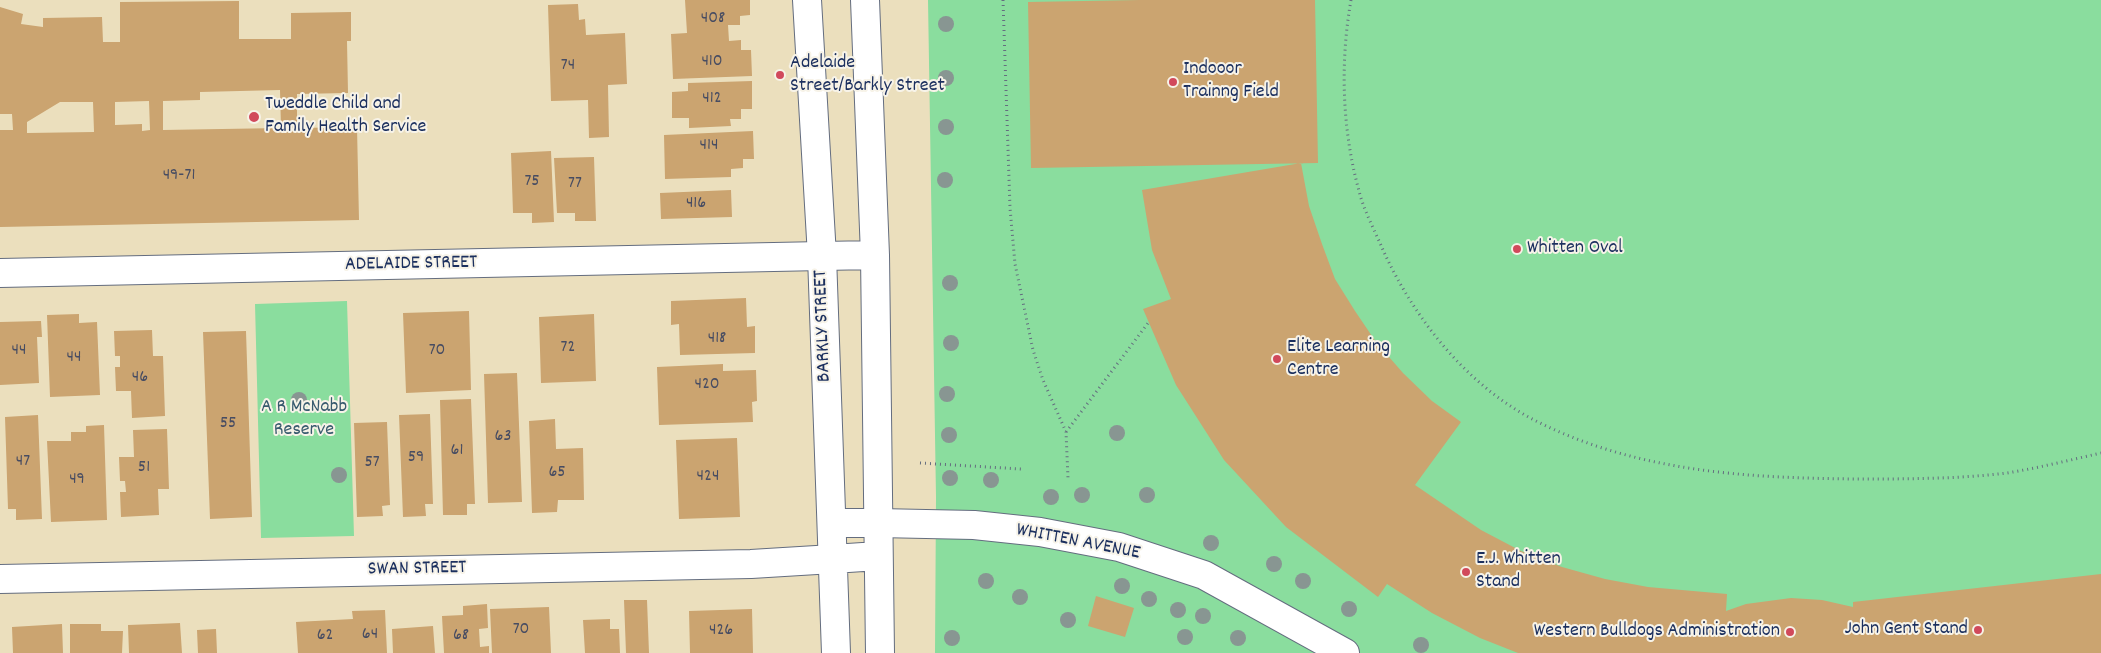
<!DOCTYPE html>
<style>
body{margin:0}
canvas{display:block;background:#ebdfbd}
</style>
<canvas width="2101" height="653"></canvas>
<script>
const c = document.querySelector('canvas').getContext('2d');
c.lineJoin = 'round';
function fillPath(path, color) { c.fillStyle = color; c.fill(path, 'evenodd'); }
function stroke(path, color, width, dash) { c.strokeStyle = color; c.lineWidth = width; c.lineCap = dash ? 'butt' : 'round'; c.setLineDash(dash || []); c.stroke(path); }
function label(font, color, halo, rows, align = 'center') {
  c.font = font + ' Dekko,sans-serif'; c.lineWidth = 4; c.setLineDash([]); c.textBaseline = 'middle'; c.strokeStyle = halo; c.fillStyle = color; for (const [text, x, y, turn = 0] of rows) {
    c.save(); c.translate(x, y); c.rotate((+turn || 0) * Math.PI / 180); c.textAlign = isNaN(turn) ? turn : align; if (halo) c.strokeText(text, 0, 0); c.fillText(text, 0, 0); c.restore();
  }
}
fillPath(new Path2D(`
 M 928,0 L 2101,0 L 2101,653 L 935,653 L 936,497 Z
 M 347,301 L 354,536 L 261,538 L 255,304 Z`), '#8add9e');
fillPath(new Path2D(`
 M 685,0 L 750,0 L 750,15 L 740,16 L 740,25 L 728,25 L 729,41 L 741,40 L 741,50 L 751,50 L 752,76 L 673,79 L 671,34 L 687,33 Z
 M 1139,0 L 1315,0 L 1318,163 L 1031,168 L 1028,2 Z
 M 239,1 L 239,39 L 291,39 L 291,13 L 351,12 L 351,41 L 347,41 L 348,93 L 297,94 L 297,128 L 357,127 L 359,220 L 0,227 L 0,130 L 13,130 L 12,114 L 0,114 L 0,7 L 23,14 L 21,24 L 43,27 L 43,18 L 102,17 L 103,42 L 120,42 L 120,2 ZM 280,90 L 281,128 L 163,130 L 163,101 L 200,100 L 200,92 ZM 149,101 L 150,130 L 142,131 L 142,124 L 115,125 L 115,102 ZM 60,102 L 93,102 L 94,132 L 27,133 L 27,122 Z
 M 578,4 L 579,20 L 585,19 L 586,35 L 625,33 L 627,84 L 608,85 L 609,137 L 589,138 L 588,100 L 551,101 L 548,5 Z
 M 752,81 L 752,109 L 741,109 L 741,119 L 730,119 L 731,126 L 689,128 L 689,118 L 672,118 L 672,92 L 688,91 L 688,83 Z
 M 753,131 L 754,159 L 743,159 L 743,168 L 731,169 L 731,177 L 665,179 L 664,135 Z
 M 551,151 L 554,222 L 532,223 L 532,213 L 513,213 L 511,153 Z
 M 594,157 L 596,221 L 575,221 L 575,213 L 557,213 L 554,158 Z
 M 1301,163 L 1309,206 L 1322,244 L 1335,279 L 1355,311 L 1376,342 L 1403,373 L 1432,401 L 1461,422 L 1415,485 L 1481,530 L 1521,551 L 1562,567 L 1605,579 L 1648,587 L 1727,594 L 1726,611 L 1746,604 L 1791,598 L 1822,600 L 1853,607 L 1853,602 L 2101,574 L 2101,653 L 1518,653 L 1480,638 L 1432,613 L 1387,584 L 1378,597 L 1286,527 L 1224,460 L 1176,385 L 1143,309 L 1171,299 L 1152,250 L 1142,190 Z
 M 731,190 L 732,217 L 661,219 L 660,193 Z
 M 746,298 L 747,327 L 755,326 L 755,353 L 680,355 L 679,324 L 671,325 L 671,301 Z
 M 469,311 L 471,390 L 406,393 L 403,313 Z
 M 79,314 L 79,323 L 97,322 L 100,395 L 50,397 L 47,315 Z
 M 594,314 L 596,381 L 541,383 L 539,317 Z
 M 41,321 L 42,337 L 37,337 L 39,383 L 0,385 L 0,322 Z
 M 152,330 L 153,356 L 163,356 L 165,416 L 132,418 L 131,391 L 116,391 L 115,367 L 120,367 L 120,356 L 115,356 L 114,331 Z
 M 246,331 L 252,517 L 210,519 L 203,332 Z
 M 723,364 L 723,371 L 756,370 L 757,401 L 752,402 L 753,422 L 659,425 L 657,367 Z
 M 517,373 L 522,502 L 488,503 L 484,374 Z
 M 471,399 L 475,504 L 467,504 L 467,515 L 443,515 L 440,400 Z
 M 430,414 L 433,504 L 425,504 L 426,516 L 403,517 L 399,415 Z
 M 38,415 L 42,519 L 16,520 L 16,509 L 8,509 L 5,417 Z
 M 555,419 L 556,449 L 583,448 L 584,500 L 558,500 L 557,512 L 532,513 L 529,421 Z
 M 387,422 L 390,505 L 382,506 L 383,516 L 357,517 L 354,423 Z
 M 104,425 L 107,520 L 51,522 L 47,441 L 71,441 L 71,432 L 86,432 L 86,426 Z
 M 167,429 L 169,489 L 158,489 L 159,515 L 121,517 L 120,492 L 126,492 L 125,481 L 120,481 L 119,457 L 134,457 L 133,430 Z
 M 737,438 L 740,517 L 679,519 L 676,440 Z
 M 1096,596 L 1134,608 L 1125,637 L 1088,626 Z
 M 624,600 L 647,600 L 649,653 L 626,653 Z
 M 487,604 L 488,628 L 479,629 L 480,647 L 489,646 L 489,653 L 444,653 L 442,616 L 463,615 L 463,606 Z
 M 549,607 L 551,653 L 492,653 L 490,609 Z
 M 752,609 L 753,653 L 690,653 L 689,611 Z
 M 385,610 L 387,653 L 298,653 L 296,622 L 353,619 L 352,611 Z
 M 610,619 L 610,629 L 619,629 L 620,653 L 585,653 L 583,620 Z
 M 180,623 L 182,653 L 129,653 L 128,625 Z
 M 62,624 L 63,653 L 13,653 L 12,627 Z
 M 70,624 L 101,624 L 101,631 L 123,631 L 122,653 L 70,653 Z
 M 433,626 L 435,653 L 393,653 L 392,629 Z
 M 216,629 L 217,653 L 198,653 L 197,630 Z`), '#cba470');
const minor = new Path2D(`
 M 0,273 L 822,256
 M 878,523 L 974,525 L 1040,532 L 1119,547 L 1204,575 L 1345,653
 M 0,579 L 751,564 L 833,559`);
const tertiary = new Path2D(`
 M 807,0 L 822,256 L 836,653
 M 865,0 L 875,255 L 880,653
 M 822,256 L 875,255
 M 832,523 L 878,523
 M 833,559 L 878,556`);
stroke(minor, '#646d7f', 30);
stroke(tertiary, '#646d7f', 30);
stroke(new Path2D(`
 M 1003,0 L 1010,208 L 1015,264 L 1033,350 L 1043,380 L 1066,432 L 1068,478
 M 1351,0 C 1340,63 1342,129 1359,191 C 1364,211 1375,231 1383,250 C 1415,320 1468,387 1538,422 C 1639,472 1747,478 1857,479 C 1907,479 1957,479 2007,473 C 2038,468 2070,460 2101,453
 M 1066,432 L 1148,323
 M 920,463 L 1021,469`), '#646d7f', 3, [1, 4]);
stroke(minor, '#fff', 28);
stroke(tertiary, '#fff', 28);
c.fillStyle = '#889692';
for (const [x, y] of [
 [946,24],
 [946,78],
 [946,127],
 [945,180],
 [950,283],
 [951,343],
 [947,394],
 [299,400],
 [1117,433],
 [949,435],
 [339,475],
 [950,478],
 [991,480],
 [1082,495],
 [1147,495],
 [1051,497],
 [1211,543],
 [1274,564],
 [986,581],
 [1303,581],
 [1122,586],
 [1020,597],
 [1149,599],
 [1349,609],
 [1178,610],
 [1203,616],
 [1068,620],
 [1185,637],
 [952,638],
 [1238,638],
 [1421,645]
]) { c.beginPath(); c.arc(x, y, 8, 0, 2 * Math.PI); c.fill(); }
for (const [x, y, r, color] of [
 [780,75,5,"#d1495b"],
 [1173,82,5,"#d1495b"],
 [254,117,6,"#d1495b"],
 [1517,249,5,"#d1495b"],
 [1277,359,5,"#d1495b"],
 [1466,572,5,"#d1495b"],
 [1978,630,5,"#d1495b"],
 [1790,632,5,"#d1495b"]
]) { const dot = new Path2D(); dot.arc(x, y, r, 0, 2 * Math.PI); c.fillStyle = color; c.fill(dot); stroke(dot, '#f7f3e8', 2); }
label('18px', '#474c62', null, [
 ["408",713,20],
 ["410",712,63],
 ["74",568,67],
 ["412",712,100],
 ["414",709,147],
 ["49-71",179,177],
 ["75",532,183],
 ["77",575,185],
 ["416",696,205],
 ["418",717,340],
 ["72",568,349],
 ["44",19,352],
 ["70",437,352],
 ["44",74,359],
 ["46",140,379],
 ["420",707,386],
 ["55",228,425],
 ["63",503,438],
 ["61",457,452],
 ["59",416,459],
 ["47",23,463],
 ["57",372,464],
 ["51",144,469],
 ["65",557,474],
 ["424",708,478],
 ["49",77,481],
 ["70",521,631],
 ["426",721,632],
 ["64",370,636],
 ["62",325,637],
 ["68",461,637]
]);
label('20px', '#1b2f5e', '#f7f3e8', [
 ["Adelaide",790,64],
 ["Street/Barkly Street",790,87],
 ["Indooor",1183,70],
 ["Trainng Field",1183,93],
 ["Tweddle Child and",265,105],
 ["Family Health Service",265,128],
 ["Whitten Oval",1527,249],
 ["Elite Learning",1287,348],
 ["Centre",1287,371],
 ["E.J. Whitten",1476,560],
 ["Stand",1476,583],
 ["John Gent Stand",1968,630,"right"],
 ["Western Bulldogs Administration",1780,632,"right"]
], 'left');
label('20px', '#1b2f5e', '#f7f3e8', [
 ["ADELAIDE STREET",411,265,-1],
 ["BARKLY STREET",824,326,-92],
 ["WHITTEN AVENUE",1078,543,11],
 ["SWAN STREET",417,570,-1]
]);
label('20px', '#375a6e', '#f7f3e8', [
 ["A R McNabb",304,408],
 ["Reserve",304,431]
]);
</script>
